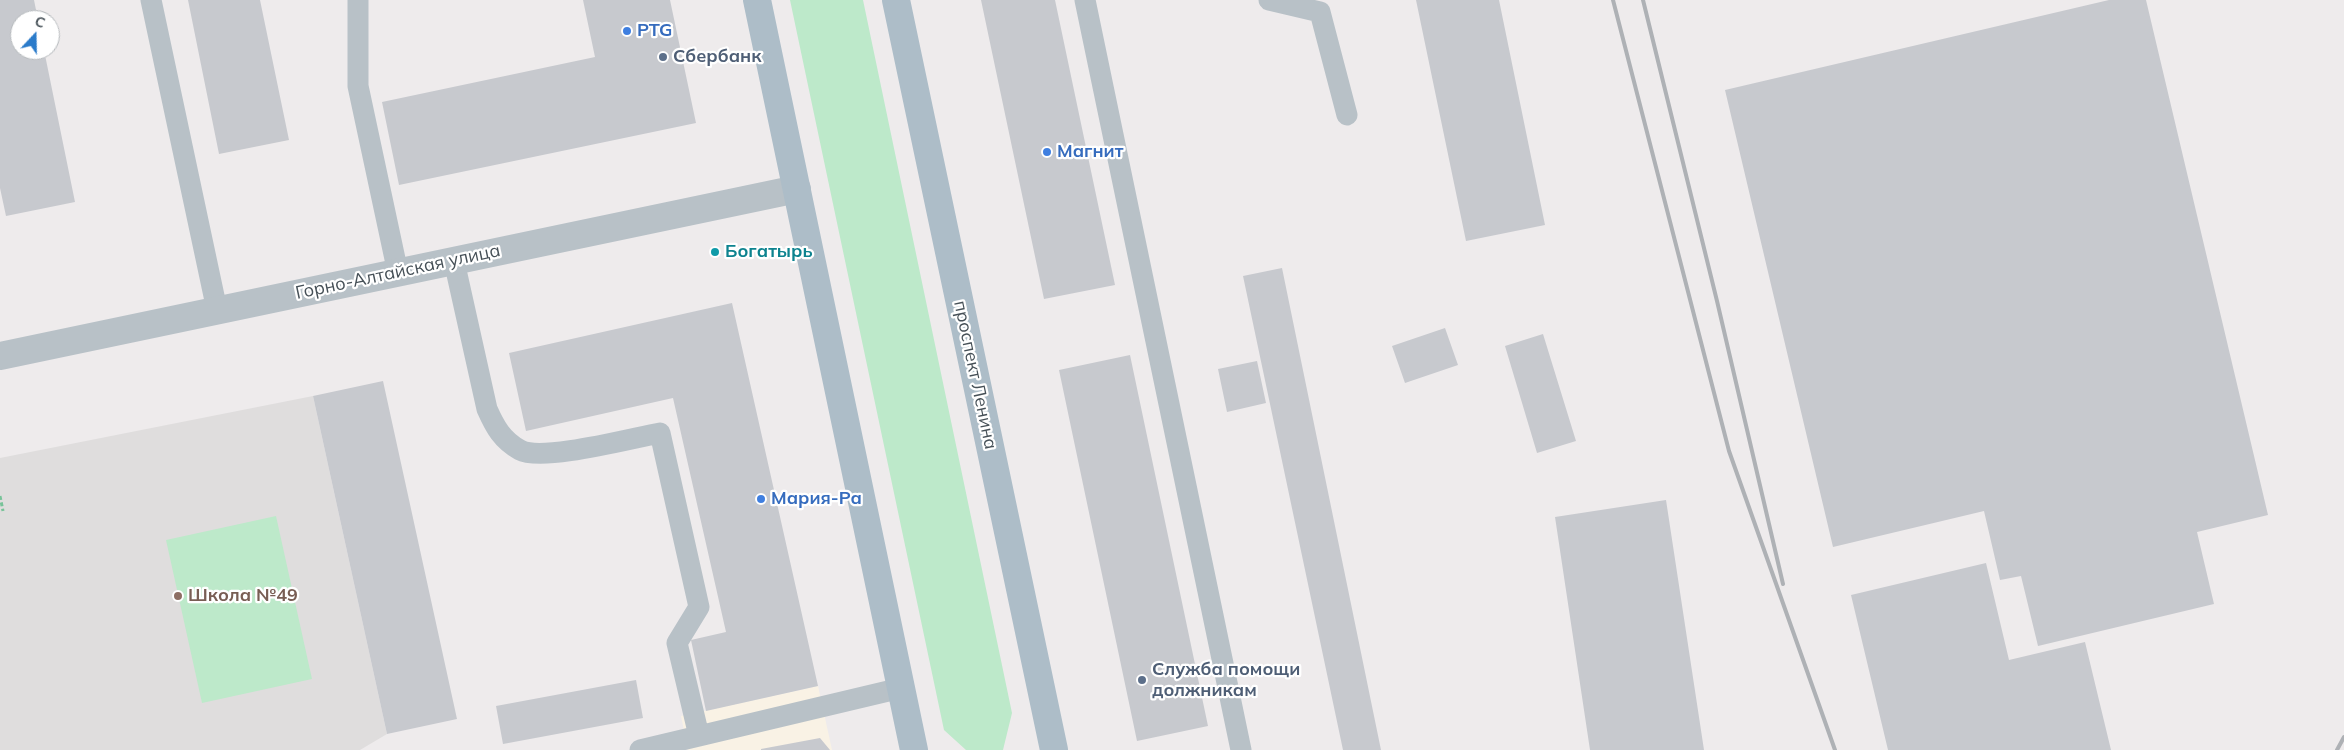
<!DOCTYPE html>
<meta charset="utf-8">
<style>
body{margin:0}
#map{position:relative;width:2344px;height:750px;overflow:hidden;background:#eeebec;font-family:Mulish,sans-serif}
canvas{display:block}
.north{position:absolute;left:10px;top:10px;width:50px;height:50px;box-sizing:border-box;background:#fff;border:1px solid #b5b9bc;border-radius:50%;rotate:21deg;font-size:14px;font-weight:700;line-height:20px;text-align:center;color:#465057}
.north::after{content:'';display:block;margin:auto;width:18px;height:22px;background:#2a7bca;clip-path:polygon(50% 0,100% 100%,50% 72%,0 100%)}
</style>
<div id="map">
<canvas width="2344" height="750"></canvas>
<div class="north">С</div>
</div>
<script>
const c = document.querySelector('canvas').getContext('2d');
c.lineJoin = 'round';
function fillPath(path, color) { c.fillStyle = color; c.fill(path, 'evenodd'); }
function stroke(path, color, width, dash) { c.strokeStyle = color; c.lineWidth = width; c.lineCap = dash ? 'butt' : 'round'; c.setLineDash(dash || []); c.stroke(path); }
function label(font, color, halo, rows, align = 'center') {
  c.font = font + ' Mulish,sans-serif'; c.lineWidth = 4.5; c.setLineDash([]); c.textBaseline = 'middle'; c.strokeStyle = halo; c.fillStyle = color; for (const [text, x, y, turn = 0] of rows) {
    c.save(); c.translate(x, y); c.rotate((+turn || 0) * Math.PI / 180); c.textAlign = isNaN(turn) ? turn : align; if (halo) c.strokeText(text, 0, 0); c.fillText(text, 0, 0); c.restore();
  }
}
fillPath(new Path2D(`
 M 818,686 L 832,750 L 688,750 L 681,716 Z`), '#f9f2e5');
fillPath(new Path2D(`
 M 313,396 L 387,734 L 360,750 L 0,750 L 0,458 Z`), '#dfdddd');
fillPath(new Path2D(`
 M 790,0 L 863,0 L 1012,713 L 1003,750 L 966,750 L 944,730 Z
 M 276,516 L 312,679 L 202,703 L 166,540 Z`), '#bde9ca');
fillPath(new Path2D(`
 M 0,0 L 34,0 L 38,20 L 20,20 L 20,50 L 44,50 L 75,202 L 6,216 L 0,188 Z
 M 188,0 L 260,0 L 289,140 L 219,154 Z
 M 583,0 L 670,0 L 696,123 L 399,185 L 382,102 L 595,57 Z
 M 981,0 L 1055,0 L 1115,285 L 1044,299 Z
 M 1416,0 L 1499,0 L 1545,225 L 1466,241 Z
 M 2109,0 L 2146,0 L 2268,515 L 2197,532 L 2214,604 L 2038,646 L 2021,576 L 2000,580 L 1984,511 L 1833,547 L 1725,90 Z
 M 1282,268 L 1381,750 L 1343,750 L 1243,276 Z
 M 732,303 L 818,686 L 706,711 L 691,640 L 726,632 L 673,398 L 526,431 L 509,353 Z
 M 1445,328 L 1458,365 L 1405,383 L 1392,346 Z
 M 1543,334 L 1576,441 L 1537,453 L 1505,346 Z
 M 1130,355 L 1208,726 L 1137,741 L 1059,370 Z
 M 1257,361 L 1266,403 L 1227,412 L 1218,369 Z
 M 383,381 L 457,719 L 387,734 L 313,396 Z
 M 1666,500 L 1704,750 L 1590,750 L 1555,517 Z
 M 1986,563 L 2009,660 L 2085,642 L 2111,750 L 1888,750 L 1851,595 Z
 M 636,680 L 643,718 L 503,744 L 496,706 Z
 M 820,738 L 830,750 L 761,750 L 761,749 Z`), '#c7c9ce');
stroke(new Path2D(`
 M 0,496 L 3,511`), '#78c399', 3, [4, 2.5]);
stroke(new Path2D(`
 M 151,0 L 217,310
 M 358,0 L 358,86 L 398,273
 M 1085,0 L 1241,750
 M 1269,0 L 1320,12 L 1347,115
 M 454,261 L 487,409 C 495,427 502,440 520,450 C 542,462 632,438 660,433 L 699,607 L 677,643 L 699,736
 M 640,750 L 901,688`), '#b8c1c7', 21);
stroke(new Path2D(`
 M 0,356 L 797,189`), '#b8c1c7', 28);
stroke(new Path2D(`
 M 757,0 L 914,750
 M 896,0 L 1054,750`), '#adbdc8', 28);
stroke(new Path2D(`
 M 1613,0 L 1729,451 L 1835,750
 M 1643,0 L 1717,301 L 1783,584
 M 2337,750 L 2344,737`), '#aeb1b5', 4);
for (const [x, y, r, color] of [
 [627,31,5,"#3f7fe0"],
 [663,57,5,"#5c6f8a"],
 [1047,152,5,"#3f7fe0"],
 [715,252,5,"#0f9aa8"],
 [761,499,5,"#3f7fe0"],
 [178,596,5,"#8d6e63"],
 [1142,680,5,"#5c6f8a"]
]) { const dot = new Path2D(); dot.arc(x, y, r, 0, 2 * Math.PI); c.fillStyle = color; c.fill(dot); stroke(dot, '#fff', 2); }
label('bold 18px', '#366cbe', '#fff', [
 ["PTG",637,31],
 ["Магнит",1057,152],
 ["Мария-Ра",771,499]
], 'left');
label('bold 18px', '#4e5e75', '#fff', [
 ["Сбербанк",673,57],
 ["Служба помощи",1152,670],
 ["должникам",1152,691]
], 'left');
label('bold 18px', '#0d838f', '#fff', [
 ["Богатырь",725,252]
], 'left');
label('18px', '#465057', '#fff', [
 ["Горно-Алтайская улица",398,272,-12],
 ["проспект Ленина",975,375,78]
]);
label('bold 18px', '#785e54', '#fff', [
 ["Школа №49",188,596]
], 'left');
</script>
